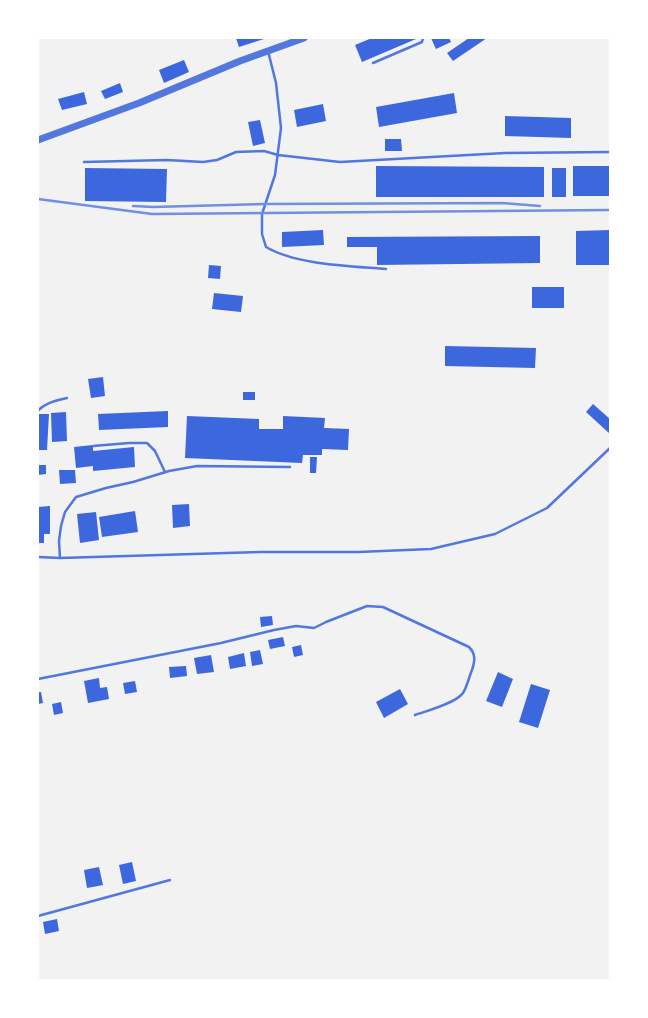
<!DOCTYPE html>
<style>
body{margin:0}
#map{position:relative;width:648px;height:1018px;overflow:hidden;background:#f2f2f2;font-family:Roboto,sans-serif}
canvas{display:block}
.frame{position:absolute;inset:0;border:39px solid #fff;pointer-events:none}
</style>
<div id="map">
<canvas width="648" height="1018"></canvas>
<div class="frame"></div>
</div>
<script>
const c = document.querySelector('canvas').getContext('2d');
c.lineJoin = 'round';
function fillPath(path, color) { c.fillStyle = color; c.fill(path, 'evenodd'); }
function stroke(path, color, width, dash) { c.strokeStyle = color; c.lineWidth = width; c.lineCap = dash ? 'butt' : 'round'; c.setLineDash(dash || []); c.stroke(path); }
fillPath(new Path2D(`
 M 236,38 L 267,38 L 239,47 Z
 M 372,38 L 416,38 L 416,39 L 362,62 L 355,45 Z
 M 431,38 L 449,38 L 451,42 L 436,49 Z
 M 469,38 L 487,38 L 453,61 L 447,53 Z
 M 184,60 L 189,72 L 164,83 L 159,70 Z
 M 120,83 L 123,92 L 105,99 L 101,91 Z
 M 84,92 L 87,104 L 62,110 L 58,99 Z
 M 454,93 L 457,113 L 379,127 L 376,107 Z
 M 323,104 L 326,121 L 297,127 L 294,110 Z
 M 505,116 L 571,118 L 571,138 L 505,136 Z
 M 260,120 L 265,143 L 253,146 L 248,122 Z
 M 385,139 L 401,139 L 402,151 L 385,151 Z
 M 376,166 L 544,167 L 544,197 L 376,197 Z
 M 573,166 L 610,166 L 610,196 L 573,196 Z
 M 85,168 L 167,169 L 166,202 L 85,201 Z
 M 552,168 L 566,168 L 566,197 L 552,197 Z
 M 323,230 L 324,245 L 282,247 L 282,232 Z
 M 610,230 L 610,265 L 576,265 L 576,231 Z
 M 540,236 L 540,263 L 377,265 L 377,247 L 347,247 L 347,237 Z
 M 209,265 L 221,266 L 220,279 L 208,278 Z
 M 532,287 L 564,287 L 564,308 L 532,308 Z
 M 214,293 L 243,296 L 241,312 L 212,309 Z
 M 445,346 L 536,348 L 535,368 L 445,366 Z
 M 103,377 L 105,396 L 91,398 L 88,379 Z
 M 243,392 L 255,392 L 255,400 L 243,400 Z
 M 593,404 L 610,419 L 610,434 L 586,412 Z
 M 168,411 L 168,427 L 99,430 L 98,414 Z
 M 66,412 L 67,441 L 52,442 L 51,413 Z
 M 39,414 L 49,414 L 47,450 L 38,450 Z
 M 187,416 L 259,419 L 259,429 L 283,429 L 283,416 L 325,418 L 324,428 L 349,429 L 348,450 L 322,449 L 322,455 L 303,455 L 302,463 L 185,458 Z
 M 93,445 L 93,451 L 134,447 L 135,467 L 93,471 L 93,466 L 76,468 L 74,447 Z
 M 310,457 L 317,457 L 316,473 L 310,473 Z
 M 38,465 L 46,465 L 46,474 L 38,475 Z
 M 59,470 L 75,470 L 76,483 L 60,484 Z
 M 189,504 L 190,526 L 173,528 L 172,505 Z
 M 50,506 L 50,534 L 44,534 L 44,543 L 38,543 L 38,507 Z
 M 135,511 L 138,532 L 102,537 L 99,517 Z
 M 96,512 L 99,540 L 80,543 L 77,514 Z
 M 272,616 L 273,625 L 261,627 L 260,617 Z
 M 283,637 L 285,646 L 270,649 L 268,640 Z
 M 301,645 L 303,655 L 294,657 L 292,647 Z
 M 260,650 L 263,664 L 252,666 L 250,652 Z
 M 244,653 L 246,666 L 230,669 L 228,657 Z
 M 211,655 L 214,672 L 197,674 L 194,658 Z
 M 186,666 L 187,676 L 170,678 L 169,667 Z
 M 498,672 L 513,679 L 502,707 L 486,701 Z
 M 99,678 L 100,688 L 107,687 L 109,699 L 88,703 L 84,681 Z
 M 135,681 L 137,692 L 125,694 L 123,683 Z
 M 531,684 L 550,690 L 538,728 L 519,722 Z
 M 400,689 L 408,704 L 384,718 L 376,702 Z
 M 38,692 L 41,692 L 43,703 L 38,704 Z
 M 61,702 L 63,713 L 54,715 L 52,704 Z
 M 132,862 L 136,881 L 123,884 L 119,865 Z
 M 99,867 L 103,885 L 87,888 L 84,870 Z
 M 57,919 L 59,931 L 45,934 L 43,922 Z`), '#3d67dc');
stroke(new Path2D(`
 M 268,51 L 276,83 L 281,128 L 275,175 L 262,214 L 262,234 L 266,247 C 297,265 349,266 386,269
 M 373,63 L 422,42 L 423,38
 M 84,162 L 167,160 L 203,162 L 217,160 L 236,152 L 264,151 L 278,155 L 340,162 L 505,153 L 610,152
 M 38,411 C 44,403 57,400 67,398
 M 93,446 L 129,443 L 147,443 L 155,451 L 165,472
 M 38,557 L 60,558 L 260,552 L 358,552 L 431,549 L 495,534 L 547,508 L 610,448
 M 60,558 L 59,541 L 61,526 L 65,512 L 76,497 L 106,488 L 133,482 L 169,471 L 197,466 L 290,467
 M 38,679 L 221,643 L 274,630 L 296,626 L 314,628 L 326,622 L 367,606 L 383,607 L 469,647 C 476,654 475,661 472,670 C 469,677 467,687 463,693 C 456,703 427,711 415,715
 M 38,916 L 170,880`), '#5277de', 2.5);
stroke(new Path2D(`
 M 38,140 L 139,103 L 240,61 L 304,38`), '#5277de', 7);
stroke(new Path2D(`
 M 38,199 L 152,214 L 610,210
 M 133,206 L 153,207 L 265,204 L 502,203 L 540,206`), '#7290e2', 2.5);
</script>
